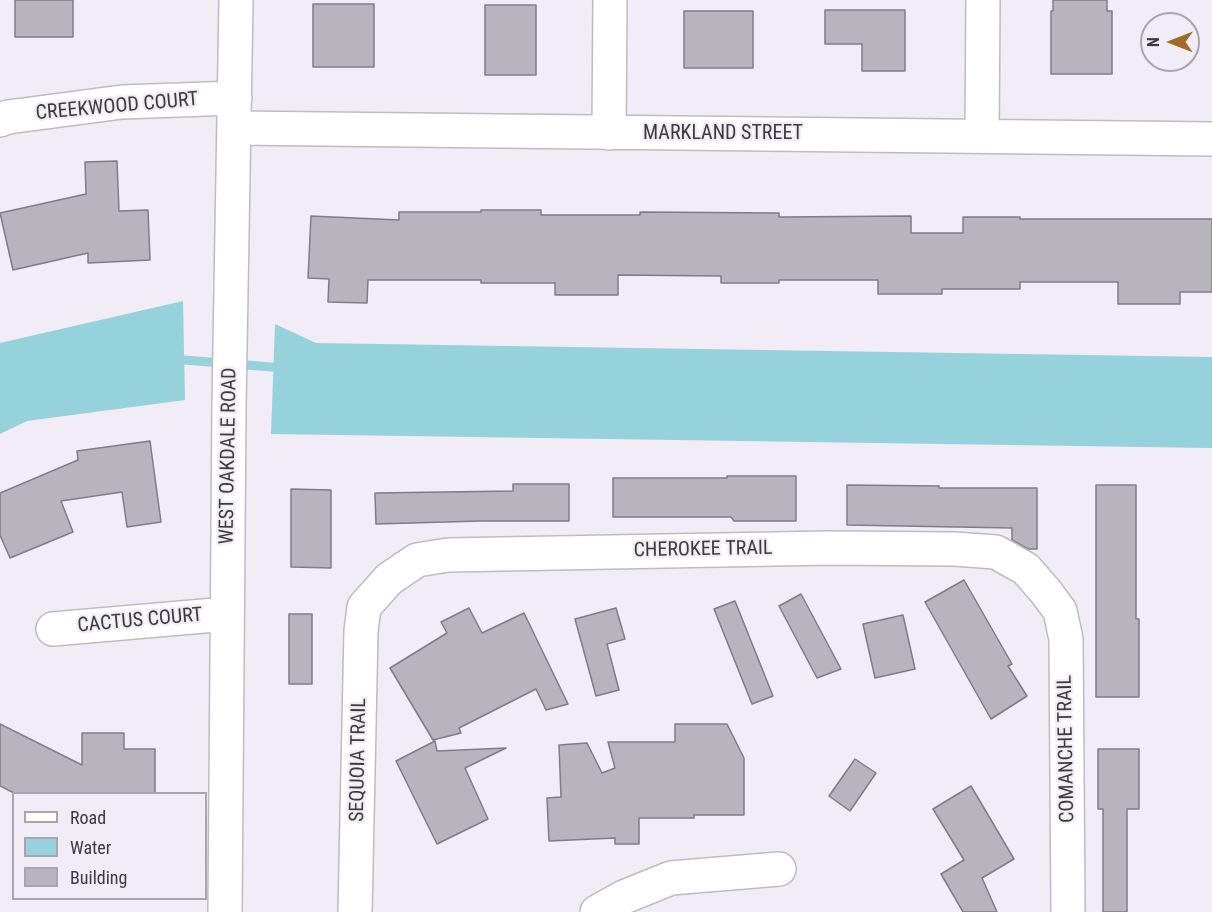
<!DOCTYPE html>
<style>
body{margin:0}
#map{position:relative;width:1212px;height:912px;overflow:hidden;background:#f1ecf5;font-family:"Roboto Condensed",sans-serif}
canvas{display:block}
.legend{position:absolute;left:12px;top:792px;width:195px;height:108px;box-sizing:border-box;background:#f1ecf5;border:2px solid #a9a5ac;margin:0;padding:8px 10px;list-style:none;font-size:18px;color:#3c3a3e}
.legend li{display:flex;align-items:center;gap:12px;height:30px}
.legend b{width:30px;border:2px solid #a9a5ac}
.north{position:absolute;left:1140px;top:12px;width:60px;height:60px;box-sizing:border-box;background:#f1ecf5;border:2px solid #a9a5ac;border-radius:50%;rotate:270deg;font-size:16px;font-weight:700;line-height:24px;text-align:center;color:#3c3a3e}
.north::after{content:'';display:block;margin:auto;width:21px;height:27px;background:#a16a26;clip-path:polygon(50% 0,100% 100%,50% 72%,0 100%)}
</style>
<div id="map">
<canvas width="1212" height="912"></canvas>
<ul class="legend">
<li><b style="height:8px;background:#fff"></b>Road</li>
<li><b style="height:16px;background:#95d2db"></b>Water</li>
<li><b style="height:16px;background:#b8b4bc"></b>Building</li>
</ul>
<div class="north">N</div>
</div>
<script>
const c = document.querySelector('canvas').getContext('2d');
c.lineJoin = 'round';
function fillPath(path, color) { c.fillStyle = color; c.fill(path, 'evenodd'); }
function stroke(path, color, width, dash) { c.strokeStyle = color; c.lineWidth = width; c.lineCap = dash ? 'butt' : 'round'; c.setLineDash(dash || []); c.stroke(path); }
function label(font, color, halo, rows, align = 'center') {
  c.font = font + ' "Roboto Condensed",sans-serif'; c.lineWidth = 4.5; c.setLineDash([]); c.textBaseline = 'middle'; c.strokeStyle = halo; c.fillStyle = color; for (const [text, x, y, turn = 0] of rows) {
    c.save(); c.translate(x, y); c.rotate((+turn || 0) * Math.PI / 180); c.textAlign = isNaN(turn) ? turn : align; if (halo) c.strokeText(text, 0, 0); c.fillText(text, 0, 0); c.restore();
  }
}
fillPath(new Path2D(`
 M 183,301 L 185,400 L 27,421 L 0,434 L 0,343 Z
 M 275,324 L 316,343 L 1212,357 L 1212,448 L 271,434 Z`), '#95d2db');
stroke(new Path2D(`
 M 172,359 L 284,368`), '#95d2db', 9);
const building = new Path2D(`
 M 15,0 L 73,0 L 73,37 L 15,37 Z
 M 1053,0 L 1107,0 L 1107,11 L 1112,11 L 1112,74 L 1051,74 L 1051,11 L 1053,11 Z
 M 313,4 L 374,4 L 374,67 L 313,67 Z
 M 485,5 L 536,5 L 536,75 L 485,75 Z
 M 825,10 L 905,10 L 905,71 L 862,71 L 862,44 L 825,44 Z
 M 684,11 L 753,11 L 753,68 L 684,68 Z
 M 117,161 L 119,211 L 148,210 L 150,260 L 88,263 L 88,253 L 13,270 L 0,213 L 86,194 L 85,162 Z
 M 481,210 L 541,210 L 541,215 L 640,215 L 640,212 L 779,213 L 779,217 L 911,216 L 911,233 L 963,233 L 963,217 L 1020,217 L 1020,219 L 1212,219 L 1212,292 L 1180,292 L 1180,304 L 1118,304 L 1118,282 L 1020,282 L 1020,289 L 942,289 L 942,294 L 878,294 L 878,280 L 779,280 L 779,283 L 721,283 L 721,276 L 618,275 L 618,295 L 555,295 L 555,283 L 481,283 L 481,280 L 368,280 L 367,303 L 328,302 L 329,279 L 308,278 L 311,216 L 399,220 L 399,212 L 481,212 Z
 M 150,441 L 161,522 L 127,527 L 122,492 L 61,501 L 73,532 L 10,558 L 0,535 L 0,493 L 78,460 L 77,451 Z
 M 727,476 L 796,476 L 796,521 L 734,521 L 731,517 L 613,517 L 613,478 L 727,478 Z
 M 513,484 L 569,484 L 569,521 L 481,521 L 376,524 L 375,493 L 513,491 Z
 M 847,485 L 939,486 L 939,488 L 1037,488 L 1037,549 L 1028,549 L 1012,540 L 1012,528 L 847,525 Z
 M 1096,485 L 1136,485 L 1136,619 L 1139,619 L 1139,697 L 1096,697 Z
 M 291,489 L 331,490 L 331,568 L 291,567 Z
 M 964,580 L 1012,664 L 1008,666 L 1027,696 L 991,719 L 925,602 Z
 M 801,594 L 841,669 L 817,678 L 779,606 Z
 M 735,601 L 773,696 L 752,704 L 714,609 Z
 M 469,608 L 482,633 L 524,613 L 568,704 L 546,710 L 536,689 L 459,728 L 461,733 L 433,740 L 390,668 L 447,633 L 441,622 Z
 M 616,608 L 625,639 L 607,644 L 619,690 L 596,696 L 575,619 Z
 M 289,614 L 312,614 L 312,684 L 289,684 Z
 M 903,615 L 915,669 L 875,678 L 863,624 Z
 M 0,724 L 82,765 L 82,733 L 124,733 L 124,749 L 155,749 L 155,794 L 16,794 L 0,786 Z
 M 675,724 L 727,724 L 744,758 L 744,815 L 694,815 L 694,818 L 639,818 L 639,844 L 615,844 L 615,838 L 549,841 L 547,798 L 561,797 L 559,745 L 587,743 L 602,773 L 615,768 L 608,742 L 675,742 Z
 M 435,741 L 437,751 L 506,748 L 465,768 L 488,819 L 437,844 L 396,761 Z
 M 1098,749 L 1139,749 L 1139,809 L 1127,809 L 1127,912 L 1103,912 L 1103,809 L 1098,809 Z
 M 855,759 L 876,773 L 850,811 L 829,796 Z
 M 971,786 L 1014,859 L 982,878 L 997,912 L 963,912 L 941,874 L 964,860 L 933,809 Z`);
fillPath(building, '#b8b4bc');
stroke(building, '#807c84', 1.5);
const minor = new Path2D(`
 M 0,120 L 8,117 L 122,102 L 235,98
 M 235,128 L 1212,139
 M 609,133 L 610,0
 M 982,136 L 983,0
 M 53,629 L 227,614
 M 225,912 L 229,406 L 236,0
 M 355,912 L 361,631 L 364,607 L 389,579 L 417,560 L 448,555 L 828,548 L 954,549 L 996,552 L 1026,569 L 1046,592 L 1060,611 L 1066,639 L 1068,912
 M 597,912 L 624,897 L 671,878 L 779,869`);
stroke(minor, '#bfbbc3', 36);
stroke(minor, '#fff', 33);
label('20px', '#3c3a3e', '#f1ecf5', [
 ["CREEKWOOD COURT",117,107,-5],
 ["MARKLAND STREET",723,134],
 ["WEST OAKDALE ROAD",229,456,-89],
 ["CHEROKEE TRAIL",703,550,-1],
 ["CACTUS COURT",140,621,-5],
 ["COMANCHE TRAIL",1067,749,-91],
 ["SEQUOIA TRAIL",359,760,-89]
]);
</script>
